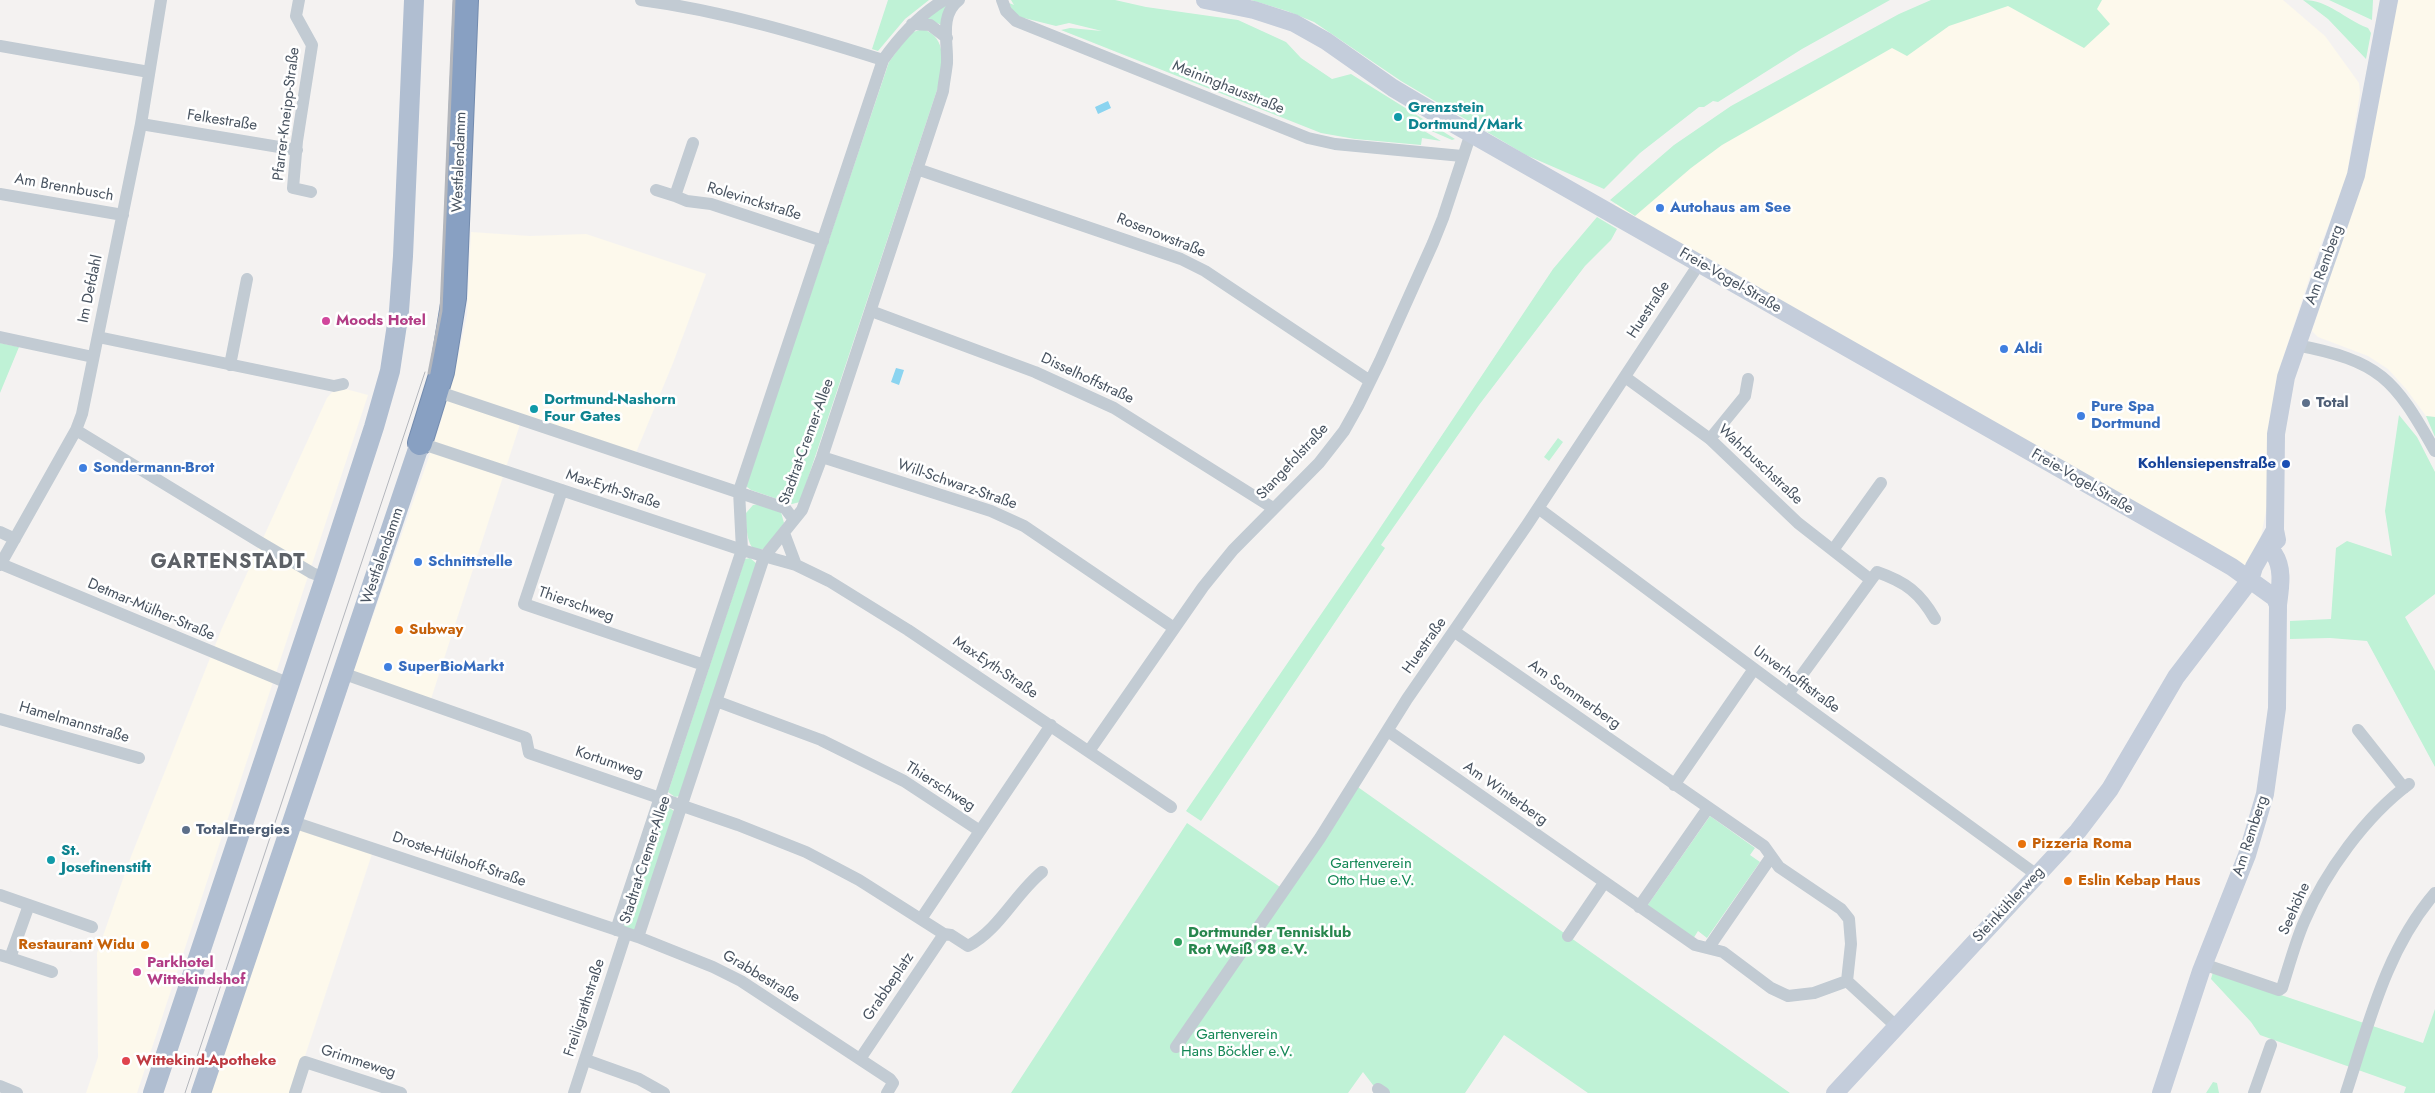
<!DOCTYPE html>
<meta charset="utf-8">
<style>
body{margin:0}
canvas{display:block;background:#f4f2f1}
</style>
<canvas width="2435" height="1093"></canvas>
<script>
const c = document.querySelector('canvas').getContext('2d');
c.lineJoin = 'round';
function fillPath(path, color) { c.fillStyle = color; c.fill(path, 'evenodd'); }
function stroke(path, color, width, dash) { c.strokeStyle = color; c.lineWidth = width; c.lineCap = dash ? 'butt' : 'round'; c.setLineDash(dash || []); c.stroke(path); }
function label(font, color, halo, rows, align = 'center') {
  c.font = font + ' Jost,sans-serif'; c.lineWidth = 5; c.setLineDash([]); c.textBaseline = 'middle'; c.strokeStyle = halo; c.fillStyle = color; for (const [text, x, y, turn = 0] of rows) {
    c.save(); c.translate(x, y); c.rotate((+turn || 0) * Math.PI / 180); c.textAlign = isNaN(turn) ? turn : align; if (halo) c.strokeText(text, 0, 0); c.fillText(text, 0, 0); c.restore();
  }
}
fillPath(new Path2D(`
 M 1951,0 L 2283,0 L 2325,36 L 2359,83 L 2360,93 L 2346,181 L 2318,252 L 2280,367 L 2269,436 L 2267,506 L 2261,536 L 2248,563 L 2250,580 L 1610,209 L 1696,139 Z
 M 2399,0 L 2435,0 L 2435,417 L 2426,416 L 2406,389 L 2388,369 L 2368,356 L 2318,337 L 2312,331 L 2353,206 L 2395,9 Z
 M 471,232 L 530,236 L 586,234 L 706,274 L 673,363 L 635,455 L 522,418 L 431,699 L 353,673 L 439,428 L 458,357 L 467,315 Z
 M 342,388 L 368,395 L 137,1093 L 86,1093 L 98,1057 L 97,953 L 130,859 L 222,628 L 327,398 L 335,389 Z
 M 297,826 L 373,851 L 304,1059 L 293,1093 L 209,1093 Z`), '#fdf9ec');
fillPath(new Path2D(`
 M 888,0 L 929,0 L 905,19 L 878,51 L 872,49 Z
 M 1011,0 L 1115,0 L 1146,7 L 1238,20 L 1286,42 L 1301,58 L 1332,79 L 1351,74 L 1455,139 L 1452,140 L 1404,119 L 1441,141 L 1422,138 L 1421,145 L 1355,139 L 1321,133 L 1061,30 L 1070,28 L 1102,31 L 1069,23 L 1056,26 L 1020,17 L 1013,12 L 1009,3 L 1014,5 Z
 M 1251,0 L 1890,0 L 1802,49 L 1718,102 L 1713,101 L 1704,107 L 1699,107 L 1640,153 L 1604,189 L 1526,155 L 1401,81 L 1314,22 L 1287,11 Z
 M 1931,0 L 2102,0 L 2097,9 L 2110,24 L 2084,48 L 2008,6 L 1949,26 L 1907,56 L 1892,48 L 1722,145 L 1691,168 L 1635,216 L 1610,200 L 1674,145 L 1731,106 L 1899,14 Z
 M 2303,0 C 2329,0 2344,19 2368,28 L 2371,33 L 2366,59 L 2328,19 Z
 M 2329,0 L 2373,0 L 2372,20 Z
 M 949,1 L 942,25 L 927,19 Z
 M 923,29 C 948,38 943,65 938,87 L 800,502 L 792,504 L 751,490 L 747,487 L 747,482 L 889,62 L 910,33 Z
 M 1597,217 L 1617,229 L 1611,240 L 1585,266 L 1479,405 L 1381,545 L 1385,548 L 1201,821 L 1186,811 L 1372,540 L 1553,269 Z
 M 0,343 L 19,347 L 0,393 Z
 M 2399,415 L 2417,437 L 2435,472 L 2435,594 L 2405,617 L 2435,671 L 2435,767 L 2367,641 L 2330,638 L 2290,639 L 2290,621 L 2331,619 L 2336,548 L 2347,541 L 2392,556 L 2385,511 Z
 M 2426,416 L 2435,417 L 2435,437 Z
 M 1558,438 L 1563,442 L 1549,461 L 1544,457 Z
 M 760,504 L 781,512 L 784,523 C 779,530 774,540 767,546 C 746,563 746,523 746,513 L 753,505 Z
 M 750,558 L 757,564 L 680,796 L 675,797 L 668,792 L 745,559 Z
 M 1355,785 L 1790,1093 L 1588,1093 L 1504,1035 L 1465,1093 L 1387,1093 L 1373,1085 L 1363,1072 L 1348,1093 L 1011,1093 L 1187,823 L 1283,889 Z
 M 665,805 L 674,811 L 635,930 L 625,930 L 623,923 Z
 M 1710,816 L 1755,848 L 1750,855 L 1760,862 L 1707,938 L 1698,931 L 1693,939 L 1647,906 Z
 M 2213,972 L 2423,1043 L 2435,1009 L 2435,1093 L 2404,1093 L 2406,1087 L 2260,1035 L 2251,1022 L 2211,979 Z
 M 2213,1082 L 2217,1083 L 2219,1093 L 2206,1093 Z`), '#bff2d6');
fillPath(new Path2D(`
 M 1108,101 L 1111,108 L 1098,114 L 1095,107 Z
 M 896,368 L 904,370 L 899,385 L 891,382 Z`), '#8bd4f0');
const highway = new Path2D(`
 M 420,443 L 442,372 L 454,298 L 466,0`);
stroke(highway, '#738bae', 26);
stroke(new Path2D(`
 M 299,0 L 296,16 L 312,45 L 297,141 L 293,188 L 311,192
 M 641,0 C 724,11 803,35 883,60
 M 1002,0 L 1006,11 L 1016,21 L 1308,138 L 1335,144 L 1462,156
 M 912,24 L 930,25 L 947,38
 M 0,46 L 149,72
 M 141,124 L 297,150
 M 693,143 L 675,196 L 687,201 L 711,204 L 823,241
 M 917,169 L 1181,259 L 1205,271 L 1370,381
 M 656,190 L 675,196
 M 0,194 L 123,215
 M 871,311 L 1035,372 L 1114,408 L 1273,508
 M 0,337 L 93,357
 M 98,337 L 334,386 L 343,384
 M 2296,345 C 2380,361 2394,378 2435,451
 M 230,365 L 247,279
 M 1625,377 L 1710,439 L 1798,523 L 1871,580 L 1877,572 C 1906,582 1920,593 1935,619
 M 436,391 L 785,508 L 794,520
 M 76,430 L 258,541 L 312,573 L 325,578
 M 1710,439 L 1745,396 L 1748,379
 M 420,443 L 742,550 L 796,565 L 829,581 L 908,630 L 1171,807
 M 822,457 L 991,511 L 1024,526 L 1174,628
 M 562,490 L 524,604 L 704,665
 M 1538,508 L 1788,694 L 2037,875
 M 0,532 L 15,539
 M 784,533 L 796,565
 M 1833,550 L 1881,483
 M 1,564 L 290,684
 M 0,565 L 76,430 L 82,414 L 141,124 L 161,0
 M 1455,632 L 1764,846 L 1779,867 L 1841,909 L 1849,919 L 1851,944 L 1847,981
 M 342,673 L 526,738 L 529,753 L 738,825 L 806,852 L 859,880 L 944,934 L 951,935 L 968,946 C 999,930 1015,894 1042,872
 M 1788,694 L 1871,580
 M 716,701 L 821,740 L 904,781 L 980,831
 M 0,719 L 139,758
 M 2358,730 L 2404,788
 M 1388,731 L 1695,945 L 1723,952 L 1771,988 L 1788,996 L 1814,993 L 1847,981 L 1897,1027
 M 1089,751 L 1203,587 L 1233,550 L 1319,463 L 1344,431 L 1358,406 L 1380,361 L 1433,243 L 1443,218 L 1471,133
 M 1674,785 L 1754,669
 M 293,822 L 638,937 L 713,967 L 741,981 L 890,1079 L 893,1083 L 887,1093
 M 0,895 L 92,927
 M 1639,907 L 1708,808
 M 921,919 L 1051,725
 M 616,930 L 742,550 L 739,491 L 883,60 C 900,36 919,15 944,0
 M 1568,936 L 1604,883
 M 638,937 L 764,557 L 802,510 L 822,457 L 943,91 C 944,82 946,72 947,63 C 948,42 939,15 959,0
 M 1709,947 L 1771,857
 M 0,955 L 10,958 L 29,905
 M 10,958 L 52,972
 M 2203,964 L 2279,990 L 2282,988 C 2289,966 2295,943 2304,922 C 2325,872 2366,816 2409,784
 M 1176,1047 L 1320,838 L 1407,699 L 1527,525 L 1699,264
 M 860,1059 L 944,934
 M 586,1060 L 639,1079 L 664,1093
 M 0,1086 L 17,1093
 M 1378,1089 L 1384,1093
 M 295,1093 L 305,1062 L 401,1093
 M 574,1093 L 626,933
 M 2254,1093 L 2271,1045
 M 2346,1093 C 2369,1023 2386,950 2435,893`), '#c2cbd3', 12);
stroke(new Path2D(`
 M 1205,0 L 1254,10 L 1294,23 L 1326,41 L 1393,88 L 1445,119 L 2201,549 L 2232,567 L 2275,598 L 2278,605 L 2277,708 L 2265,794 L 2247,855 L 2201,971 L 2161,1093
 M 2277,540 L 2275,530 L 2276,434 L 2286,377 L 2356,175 L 2389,0
 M 2274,554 C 2284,569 2280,588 2278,605
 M 1835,1093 L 2078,831 L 2110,789 L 2176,677 L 2250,580 L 2254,567 L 2275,530`), '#c4cddb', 18);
stroke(new Path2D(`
 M 153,1093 L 325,578 L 374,427 L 390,371 L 399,311 L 403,256 L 414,0
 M 201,1093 L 420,443`), '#b0bed1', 20);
stroke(highway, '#88a0c2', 24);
stroke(new Path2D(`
 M 185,1093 L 425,372`), '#b3b6bc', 1);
stroke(new Path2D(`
 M 429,373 L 441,311 L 454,0`), '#b3b6bc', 3);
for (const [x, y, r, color] of [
 [1398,117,5,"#0f9aa8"],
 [1660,208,5,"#3f7fe0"],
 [326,321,5,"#d1479c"],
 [2004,349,5,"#3f7fe0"],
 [2306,403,5,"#5c6f8a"],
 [534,409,5,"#0f9aa8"],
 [2081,416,5,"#3f7fe0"],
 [2286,464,5,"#1a4fb4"],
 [83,468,5,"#3f7fe0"],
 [418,562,5,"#3f7fe0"],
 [399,630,5,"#e8710a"],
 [388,667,5,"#3f7fe0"],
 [186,830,5,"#5c6f8a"],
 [2022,844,5,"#e8710a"],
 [51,860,5,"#0f9aa8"],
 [2068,881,5,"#e8710a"],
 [1178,942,5,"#2e9e5b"],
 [145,945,5,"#e8710a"],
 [137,972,5,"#d1479c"],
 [126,1061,5,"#e0444e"]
]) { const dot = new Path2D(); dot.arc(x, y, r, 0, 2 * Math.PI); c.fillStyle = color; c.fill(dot); stroke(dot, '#fff', 2); }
label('15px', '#485360', '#fff', [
 ["Meininghausstraße",1228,88,22],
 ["Pfarrer-Kneipp-Straße",287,114,-83],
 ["Felkestraße",222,121,9],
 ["Westfalendamm",460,162,-88],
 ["Am Brennbusch",64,188,10],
 ["Rolevinckstraße",754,202,17],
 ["Rosenowstraße",1161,236,22],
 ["Am Remberg",2325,265,-70],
 ["Freie-Vogel-Straße",1730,281,30],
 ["Im Defdahl",91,289,-78],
 ["Huestraße",1649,310,-57],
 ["Disselhoffstraße",1087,379,25],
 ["Stadtrat-Cremer-Allee",807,442,-70],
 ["Stangefolstraße",1293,462,-47],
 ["Wahrbuschstraße",1760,465,43],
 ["Freie-Vogel-Straße",2082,482,30],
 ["Will-Schwarz-Straße",957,485,19],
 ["Max-Eyth-Straße",613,490,18],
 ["Westfalendamm",383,556,-71],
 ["Thierschweg",576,605,19],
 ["Detmar-Mülher-Straße",151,610,23],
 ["Huestraße",1425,646,-55],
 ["Max-Eyth-Straße",995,668,34],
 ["Unverhofftstraße",1796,680,36],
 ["Am Sommerberg",1574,695,35],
 ["Hamelmannstraße",74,723,16],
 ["Kortumweg",609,763,19],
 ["Thierschweg",940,787,32],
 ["Am Winterberg",1505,794,35],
 ["Am Remberg",2251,836,-72],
 ["Droste-Hülshoff-Straße",459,860,19],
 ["Stadtrat-Cremer-Allee",646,860,-72],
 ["Steinkühlerweg",2009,905,-47],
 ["Seehöhe",2295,909,-66],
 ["Grabbestraße",761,977,31],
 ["Grabbeplatz",889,987,-56],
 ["Freiligrathstraße",585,1008,-72],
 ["Grimmeweg",358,1062,18]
]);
label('bold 15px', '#0d838f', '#fff', [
 ["Grenzstein",1408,108],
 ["Dortmund/Mark",1408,125],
 ["Dortmund-Nashorn",544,400],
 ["Four Gates",544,417],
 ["St.",61,851],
 ["Josefinenstift",61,868]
], 'left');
label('bold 15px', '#366cbe', '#fff', [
 ["Autohaus am See",1670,208],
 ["Aldi",2014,349],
 ["Pure Spa",2091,407],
 ["Dortmund",2091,424],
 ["Sondermann-Brot",93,468],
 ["Schnittstelle",428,562],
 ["SuperBioMarkt",398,667]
], 'left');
label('bold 15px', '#b23c85', '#fff', [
 ["Moods Hotel",336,321],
 ["Parkhotel",147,963],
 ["Wittekindshof",147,980]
], 'left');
label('bold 15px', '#4e5e75', '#fff', [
 ["Total",2316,403],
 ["TotalEnergies",196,830]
], 'left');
label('bold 15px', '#164399', '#fff', [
 ["Kohlensiepenstraße",2276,464]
], 'right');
label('bold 15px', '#c56008', '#fff', [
 ["Subway",409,630],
 ["Pizzeria Roma",2032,844],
 ["Eslin Kebap Haus",2078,881],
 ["Restaurant Widu",135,945,"right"]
], 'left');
label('15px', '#138755', '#fff', [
 ["Gartenverein",1371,864],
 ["Otto Hue e.V.",1371,881],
 ["Gartenverein",1237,1035],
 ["Hans Böckler e.V.",1237,1052]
]);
label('bold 15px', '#27864d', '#fff', [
 ["Dortmunder Tennisklub",1188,933],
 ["Rot Weiß 98 e.V.",1188,950]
], 'left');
label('bold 15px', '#be3a42', '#fff', [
 ["Wittekind-Apotheke",136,1061]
], 'left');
c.letterSpacing = '1px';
label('bold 20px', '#5d6167', '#fff', [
 ["GARTENSTADT",228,563]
]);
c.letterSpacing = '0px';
</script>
